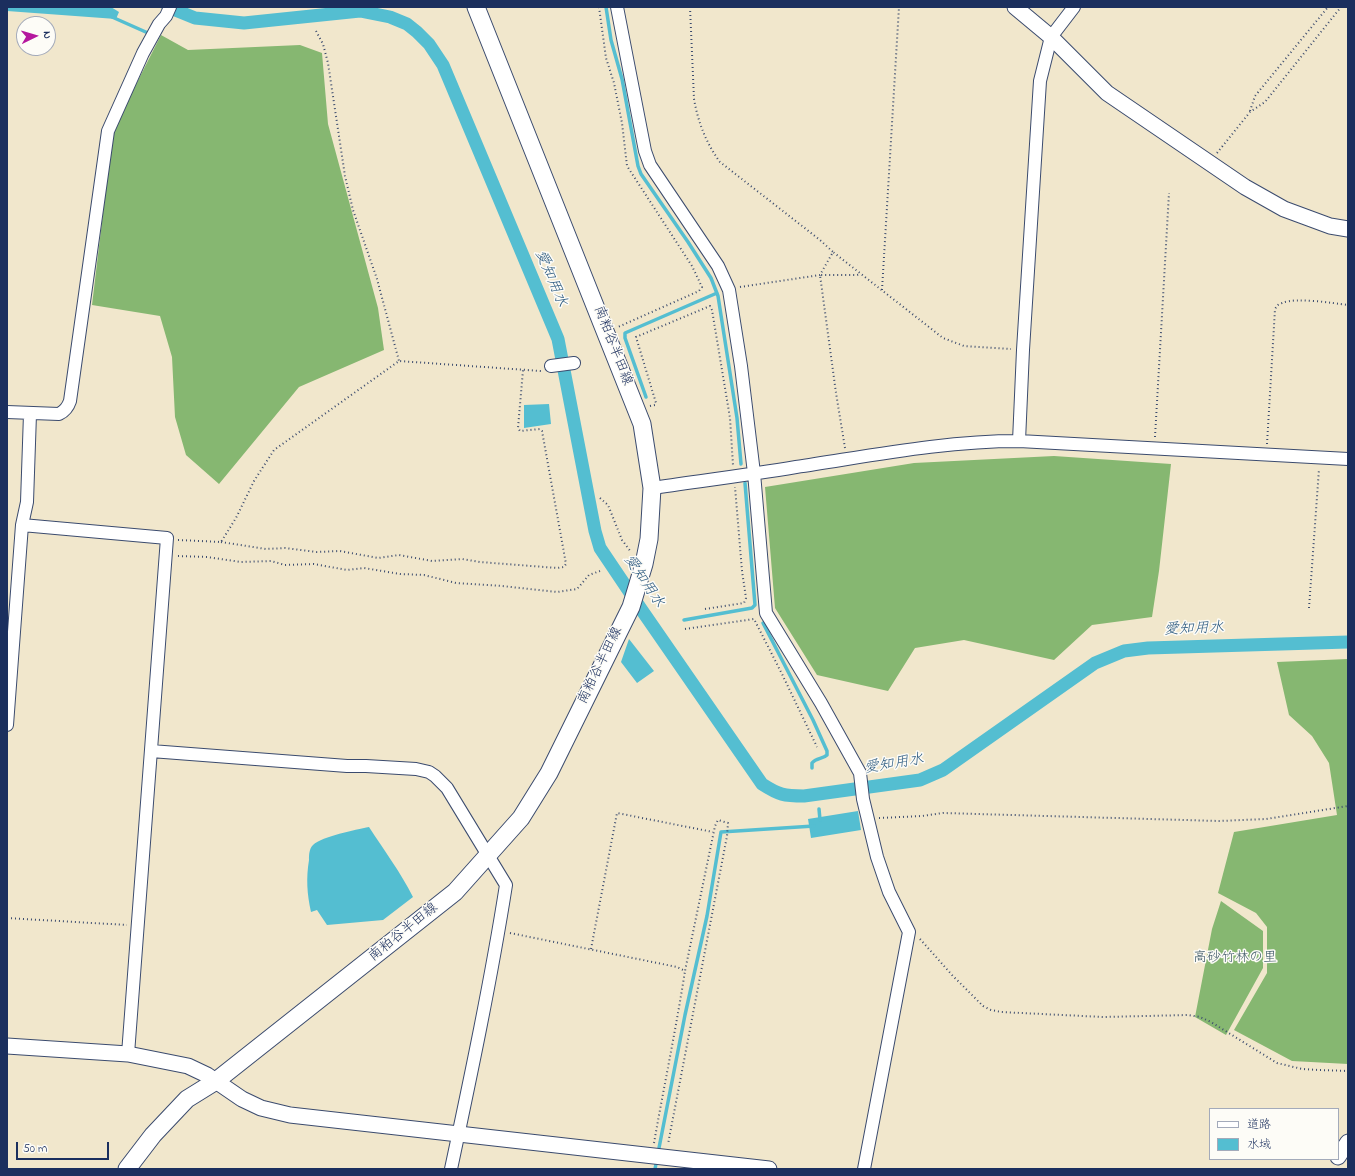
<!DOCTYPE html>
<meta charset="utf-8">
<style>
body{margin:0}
#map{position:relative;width:1355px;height:1176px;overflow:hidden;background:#f1e7cc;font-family:"Indie Flower","Klee One",sans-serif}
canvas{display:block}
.frame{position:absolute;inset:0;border:8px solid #1b2f5e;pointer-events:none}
.legend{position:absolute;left:1209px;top:1108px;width:130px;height:52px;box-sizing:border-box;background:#fdfcf7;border:1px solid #a3aaba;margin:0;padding:5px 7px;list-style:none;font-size:12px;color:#1b2f5e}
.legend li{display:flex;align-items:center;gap:8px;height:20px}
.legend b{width:20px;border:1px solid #a3aaba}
.north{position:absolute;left:16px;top:16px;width:40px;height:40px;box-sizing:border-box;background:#fdfcf7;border:1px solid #a3aaba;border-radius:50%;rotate:85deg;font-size:11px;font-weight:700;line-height:16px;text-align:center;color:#1b2f5e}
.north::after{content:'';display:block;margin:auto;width:14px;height:18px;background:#b5179e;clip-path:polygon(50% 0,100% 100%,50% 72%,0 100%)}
.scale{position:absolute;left:16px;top:1142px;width:93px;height:18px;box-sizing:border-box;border:2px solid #1b2f5e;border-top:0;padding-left:5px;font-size:12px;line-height:14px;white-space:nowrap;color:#1b2f5e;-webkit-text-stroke:3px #fdfcf7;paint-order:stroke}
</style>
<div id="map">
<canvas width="1355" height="1176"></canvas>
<div class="frame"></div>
<ul class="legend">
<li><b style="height:5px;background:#fff"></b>道路</li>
<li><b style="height:11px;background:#54bed1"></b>水域</li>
</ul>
<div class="north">N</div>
<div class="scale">50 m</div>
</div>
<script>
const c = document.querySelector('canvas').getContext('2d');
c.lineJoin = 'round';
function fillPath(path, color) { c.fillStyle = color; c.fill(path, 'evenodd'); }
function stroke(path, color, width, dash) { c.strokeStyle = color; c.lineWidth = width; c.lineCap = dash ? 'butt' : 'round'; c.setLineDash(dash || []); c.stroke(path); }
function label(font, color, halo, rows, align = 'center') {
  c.font = font + ' "Indie Flower","Klee One",sans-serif'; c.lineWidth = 3; c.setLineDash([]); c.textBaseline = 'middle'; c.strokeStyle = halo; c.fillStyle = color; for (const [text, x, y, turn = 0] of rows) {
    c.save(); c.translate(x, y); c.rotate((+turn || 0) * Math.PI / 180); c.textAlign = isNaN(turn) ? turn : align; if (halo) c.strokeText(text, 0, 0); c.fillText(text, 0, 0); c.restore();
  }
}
fillPath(new Path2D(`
 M 161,35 L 188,50 L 300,45 L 322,53 L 328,124 L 378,308 L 384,350 L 299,387 L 219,484 L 186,455 L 175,417 L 172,357 L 160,316 L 92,305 L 113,130 Z
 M 1054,456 L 1171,464 L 1159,571 L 1152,617 L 1092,625 L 1054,660 L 964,640 L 915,648 L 888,691 L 817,675 L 775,608 L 765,487 L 914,463 Z
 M 1348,659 L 1348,1064 L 1292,1061 L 1234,1030 L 1267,973 L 1267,927 L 1256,913 L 1218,893 L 1234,832 L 1337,815 L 1329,763 L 1312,736 L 1289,715 L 1277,662 Z
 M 1221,901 L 1263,931 L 1263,968 L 1226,1035 L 1195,1017 L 1212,929 Z`), '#86b771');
fillPath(new Path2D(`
 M 7,7 L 111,7 L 119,12 L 116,19 L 7,11 Z
 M 549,404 L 551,424 L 524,428 L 524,405 Z
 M 629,639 L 654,671 L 637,683 L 621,662 Z
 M 858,811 L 861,830 L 811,838 L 808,819 Z
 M 369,827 C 384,850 401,873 413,897 L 383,920 L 327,925 L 317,910 L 311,912 C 307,894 306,878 309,860 C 309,855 309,849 313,845 C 323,836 355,830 369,827 Z`), '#54bed1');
stroke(new Path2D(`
 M 606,7 L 611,40 L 622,79 L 638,166 L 641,174 L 688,242 L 711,278 L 718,296 L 737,418 L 741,464
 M 112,17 L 148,33
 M 646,397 L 625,338 L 625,333 L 717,293
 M 684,620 L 752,608 L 755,605 L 745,483
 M 763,623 L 813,720 L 827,751 L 827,755 C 823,759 816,758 812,763 L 812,768
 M 819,809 L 820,820
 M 658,1153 L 685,1015 L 707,916 L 721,832 L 814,826
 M 655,1169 L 657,1159`), '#54bed1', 3.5);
stroke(new Path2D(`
 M 168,7 L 195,18 L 244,23 L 360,11 L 390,17 L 407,24 L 417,32 L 429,44 L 443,65 L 558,339 L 595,531 L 600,548 L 641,609 L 762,784 C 779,795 784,796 804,796 L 920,780 L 943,770 L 1095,663 L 1124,651 L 1148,648 L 1348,642`), '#54bed1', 13);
const minor = new Path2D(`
 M 617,7 L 645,151 L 650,165 L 718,266 L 729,290 L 741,366 L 754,473 L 766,613 L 821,703 L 860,773 L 863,799 L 877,857 L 889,892 L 909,932 L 864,1169
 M 551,366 L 574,363
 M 7,412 L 59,414 C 65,411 68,407 70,401 L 108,131 L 143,53 L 159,24 L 166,16 L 170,7
 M 1019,441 L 1023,350 L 1040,81 L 1051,37 L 1074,7
 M 652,488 C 700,481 748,475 796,467 C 870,456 944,441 1019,441 L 1348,459
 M 22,525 L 167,538 L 128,1054
 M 7,725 L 22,525 L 27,502 L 30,414
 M 151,751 L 347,766 L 366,766 L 416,769 L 429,772 L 435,776 L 447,788 L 506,885 C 491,980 471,1075 451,1169`);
const tertiary = new Path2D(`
 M 1015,7 L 1051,37 L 1107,93 L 1245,187 L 1284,209 L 1330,226 L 1348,229
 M 7,1046 L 128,1054 L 188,1066 L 207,1075 L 242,1099 L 261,1108 L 290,1115 L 769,1169
 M 1338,1157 L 1348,1142`);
const secondary = new Path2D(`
 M 127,1169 L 153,1135 L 187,1099 L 216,1081 L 455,892 L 521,818 L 549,773 L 631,607 L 644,564 L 649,539 L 652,488 L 642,424 L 476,7`);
stroke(minor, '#3b4b6e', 14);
stroke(tertiary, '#3b4b6e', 17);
stroke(secondary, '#3b4b6e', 19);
stroke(new Path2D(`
 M 599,7 L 606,58 L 614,83 L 622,123 L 627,166 L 692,266 L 702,287 L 699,291 L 618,327
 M 690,7 L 694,99 C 698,122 706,143 720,162 L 820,240 L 833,252
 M 316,31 L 323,44 L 328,63 L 345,176 L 353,210 L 377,279 L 399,361
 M 1250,111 L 1255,96 L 1328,7
 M 1217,153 L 1250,112 L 1265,102 L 1341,7
 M 740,287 L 820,275 L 833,252 L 943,338 L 964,346 L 1011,349
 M 882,290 L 899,7
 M 650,406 L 655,405 L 656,403 L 636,337 L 710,306 L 712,310 L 730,418 L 733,465
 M 1155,437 L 1169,193
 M 1267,444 L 1275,309 C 1277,306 1278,304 1282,303 C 1296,297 1332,303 1348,305
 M 845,448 L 836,393 L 820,275 L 857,275 L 860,274
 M 600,498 L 608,505 L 622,540 L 631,552
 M 178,540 L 221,542 L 236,518 L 254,481 L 274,450 L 399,361 L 541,371
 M 221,542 L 266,549 L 285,548 L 317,552 L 340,551 L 378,558 L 399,555 L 432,561 L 462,559 L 480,562 L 557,568 L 564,567 L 566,564 L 542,431 L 540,429 L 520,431 L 518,428 L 523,370
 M 178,556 L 207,557 L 241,562 L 271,561 L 285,565 L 314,564 L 347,570 L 364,568 L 400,574 L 424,575 L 456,583 L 502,586 L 557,592 L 577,589 L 589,575 L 600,571
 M 1309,608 L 1319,469
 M 705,609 L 744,603 L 746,598 L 742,571 L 735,487
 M 755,621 L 782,674 L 817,747
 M 685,629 L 754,619
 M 879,818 L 922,816 L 943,813 L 1219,821 L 1266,819 L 1348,806
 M 7,918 L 127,925
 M 510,933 L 677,967 L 685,971 L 715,826 L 718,820 L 728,823 L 727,836 L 714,904 L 668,1144
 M 920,939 L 952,975 L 983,1006 L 991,1010 L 1001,1012 L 1103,1017 L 1188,1015 L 1200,1017 L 1211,1022 L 1277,1063 L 1302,1069 L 1319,1070 L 1348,1071
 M 591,949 L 617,813 L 713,832
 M 654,1143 C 664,1086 676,1029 685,971`), '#3b4b6e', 2, [1, 3]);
stroke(minor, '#fff', 12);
stroke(tertiary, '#fff', 15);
stroke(secondary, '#fff', 17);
label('14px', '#1b2f5e', '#fdfcf7', [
 ["南粕谷半田線",612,346,69],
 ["南粕谷半田線",601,666,-64],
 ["南粕谷半田線",404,933,-39]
]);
label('14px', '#3e5967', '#fdfcf7', [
 ["高砂竹林の里",1235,959]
]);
label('italic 15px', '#2c5a80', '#fdfcf7', [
 ["愛知用水",550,279,67],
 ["愛知用水",643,582,56],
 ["愛知用水",1194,630,-2],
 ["愛知用水",894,765,-9]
]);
</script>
